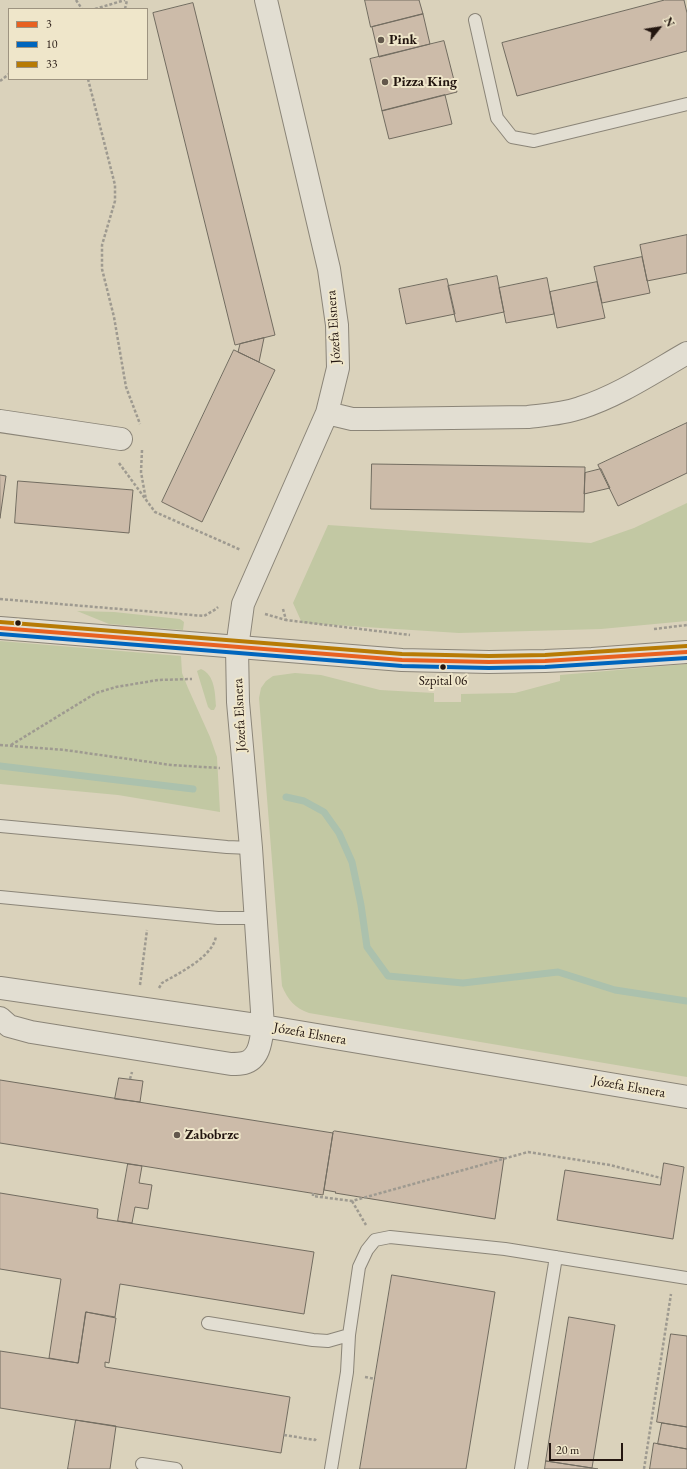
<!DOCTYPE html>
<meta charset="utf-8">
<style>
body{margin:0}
#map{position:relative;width:687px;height:1469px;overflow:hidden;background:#dad2bb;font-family:"EB Garamond",serif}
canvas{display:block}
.legend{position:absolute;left:8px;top:8px;width:140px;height:72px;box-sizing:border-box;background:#efe6ca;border:1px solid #9d9380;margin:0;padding:5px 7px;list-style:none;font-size:12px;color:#231610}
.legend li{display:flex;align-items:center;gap:8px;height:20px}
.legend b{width:20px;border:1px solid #9d9380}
.north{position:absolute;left:639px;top:8px;width:40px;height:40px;-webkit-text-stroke:3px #efe6ca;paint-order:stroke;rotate:60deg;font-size:11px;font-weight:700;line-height:16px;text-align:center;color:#231610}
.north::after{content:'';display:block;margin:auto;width:14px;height:18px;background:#231610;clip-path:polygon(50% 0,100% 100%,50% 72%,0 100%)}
.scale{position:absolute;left:549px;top:1443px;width:74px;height:18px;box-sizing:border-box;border:2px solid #231610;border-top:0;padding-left:5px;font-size:12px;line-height:14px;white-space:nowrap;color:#231610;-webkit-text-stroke:3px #efe6ca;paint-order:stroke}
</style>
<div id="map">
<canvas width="687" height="1469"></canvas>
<ul class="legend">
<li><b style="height:5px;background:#e86121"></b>3</li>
<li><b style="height:5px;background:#0065bd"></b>10</li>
<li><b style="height:5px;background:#b77b05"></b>33</li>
</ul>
<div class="north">N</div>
<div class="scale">20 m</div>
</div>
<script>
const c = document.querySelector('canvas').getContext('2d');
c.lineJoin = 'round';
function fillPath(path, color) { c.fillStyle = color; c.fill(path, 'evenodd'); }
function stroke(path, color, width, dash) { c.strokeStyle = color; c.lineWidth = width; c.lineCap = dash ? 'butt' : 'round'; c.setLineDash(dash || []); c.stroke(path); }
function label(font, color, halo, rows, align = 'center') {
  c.font = font + ' "EB Garamond",serif'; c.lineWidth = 4; c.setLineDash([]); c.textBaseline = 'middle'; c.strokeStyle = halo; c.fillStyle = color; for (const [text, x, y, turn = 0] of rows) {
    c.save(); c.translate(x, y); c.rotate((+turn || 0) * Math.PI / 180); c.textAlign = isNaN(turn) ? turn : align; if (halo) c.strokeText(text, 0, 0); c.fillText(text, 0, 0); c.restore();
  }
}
fillPath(new Path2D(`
 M 687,503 L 687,621 L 601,629 L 459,633 L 302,623 L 293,603 L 328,525 L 591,543 L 634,528 Z
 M 77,611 L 114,612 L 180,619 L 184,622 L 183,630 L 109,624 Z
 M 0,641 L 181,656 L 182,673 L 188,688 L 210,737 L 217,757 L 220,812 L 118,795 L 0,784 Z
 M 687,664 L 687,1077 L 309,1013 C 295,1008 288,1000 282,986 L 259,698 L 261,688 L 266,681 L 273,676 L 295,673 L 321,675 L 380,690 L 434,693 L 434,702 L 461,702 L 461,694 L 515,693 L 560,681 L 560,675 Z
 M 201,669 C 215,675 215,693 216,706 L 214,710 L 211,710 L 208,707 L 197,671 Z`), '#c2c8a3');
stroke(new Path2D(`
 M 0,766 L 193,789
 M 286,797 L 304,801 L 324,812 L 339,833 L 352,862 L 361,905 L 367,947 L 388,976 L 463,983 L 558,972 L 615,990 L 687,1001`), '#abc1ad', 7);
const building = new Path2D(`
 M 365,0 L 419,0 L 423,14 L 371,27 Z
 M 665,0 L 684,0 L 687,13 L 687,51 L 517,96 L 502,43 Z
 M 193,3 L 275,335 L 235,345 L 153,13 Z
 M 423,14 L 430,44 L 379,57 L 372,27 Z
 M 444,41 L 457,92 L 382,111 L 370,59 Z
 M 445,95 L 452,124 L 389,139 L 382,111 Z
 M 687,235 L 687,273 L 647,281 L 640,245 Z
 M 642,257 L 650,293 L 602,303 L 594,267 Z
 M 497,276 L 504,312 L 456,322 L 448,286 Z
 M 547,278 L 554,314 L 506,323 L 499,288 Z
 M 447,279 L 455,314 L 406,324 L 399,289 Z
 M 597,282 L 605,318 L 557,328 L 550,292 Z
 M 264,338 L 259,362 L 238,352 L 240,344 Z
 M 234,350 L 275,370 L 202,522 L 162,502 Z
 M 687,423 L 687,473 L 618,506 L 598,465 Z
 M 372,464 L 585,467 L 584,512 L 371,509 Z
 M 601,469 L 610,488 L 584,494 L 585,473 Z
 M 0,475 L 6,476 L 0,518 Z
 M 18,481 L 133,490 L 129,533 L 15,523 Z
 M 119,1078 L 143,1081 L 140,1102 L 115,1099 Z
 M 0,1080 L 333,1133 L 323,1195 L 0,1143 Z
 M 335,1131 L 504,1158 L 495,1219 L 335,1193 L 336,1192 L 324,1190 L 333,1132 Z
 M 664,1163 L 684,1167 L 673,1239 L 557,1220 L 565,1170 L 660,1185 Z
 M 128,1164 L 142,1166 L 139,1183 L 152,1185 L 148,1209 L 135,1207 L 132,1223 L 118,1221 Z
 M 0,1193 L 98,1209 L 97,1218 L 314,1252 L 304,1314 L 120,1284 L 115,1317 L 86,1312 L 78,1363 L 49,1358 L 61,1279 L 0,1269 Z
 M 392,1275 L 495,1292 L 466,1469 L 360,1469 Z
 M 86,1312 L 116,1318 L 109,1363 L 105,1362 L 105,1367 L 290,1397 L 281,1453 L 0,1408 L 0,1351 L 78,1363 Z
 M 569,1317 L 615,1325 L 592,1468 L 546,1461 Z
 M 671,1334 L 687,1336 L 687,1427 L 657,1422 Z
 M 76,1420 L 116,1426 L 110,1469 L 68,1469 Z
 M 662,1423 L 687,1427 L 687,1449 L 658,1444 Z
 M 654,1443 L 687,1449 L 687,1469 L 650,1469 Z
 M 546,1461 L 592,1468 L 598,1469 L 545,1469 Z`);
fillPath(building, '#ccbba9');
stroke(building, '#726c60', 1);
const service = new Path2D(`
 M 475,20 L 497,118 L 512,137 L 534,141 L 687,104
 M 0,826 L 227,847 L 251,848
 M 0,897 L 218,918 L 255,918
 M 208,1323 L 313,1340 L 328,1341 L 349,1335
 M 142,1464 L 176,1469
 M 331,1469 L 347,1372 L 349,1335 L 359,1267 L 367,1250 L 375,1240 L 390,1237 L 505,1249 L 687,1278
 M 521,1469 L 556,1257`);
const minor = new Path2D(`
 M 266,0 L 329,269 L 337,325 L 338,368 L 327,413 L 243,604 L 237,648 L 238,702 L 251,848 L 263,1026 L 687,1097
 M 327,413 L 352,419 L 376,419 L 528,417 C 545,415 563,414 580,408 C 618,396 652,373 687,353
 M 0,421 L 121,439
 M 0,988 L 263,1026 C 261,1040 260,1059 244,1063 C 240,1064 235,1064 231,1064 L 31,1032 L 9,1026 L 0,1018`);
const tertiary = new Path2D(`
 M 0,628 L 402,660 L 489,662 L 545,661 L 592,659 L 687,652`);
stroke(service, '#8b8578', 14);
stroke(minor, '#8b8578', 24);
stroke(tertiary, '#8b8578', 24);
stroke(new Path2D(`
 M 76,0 L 82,9
 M 95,9 L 125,0
 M 125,9 L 127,0
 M 88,79 L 115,185 L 115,201 L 102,245 L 102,269 L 114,317 L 126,387 L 140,424
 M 0,81 L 9,74
 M 142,450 L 141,472 L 146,500
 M 119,463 L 155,512 L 241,550
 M 0,599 L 204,616 L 216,609 L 218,607
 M 283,609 L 286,620 L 410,635
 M 265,614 L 286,620
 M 654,629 L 687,625
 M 0,745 L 65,750 L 171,765 L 220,768
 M 11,745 L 96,693 L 116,687 L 158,680 L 192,679
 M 140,985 L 147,930
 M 159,988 L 162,983 C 179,973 213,957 216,936
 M 130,1079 L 132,1072
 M 313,1193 L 313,1196 L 352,1201 L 528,1152 L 610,1165 L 661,1178
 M 352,1201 L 366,1225
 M 365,1377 L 375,1379
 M 284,1435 L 315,1440 L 316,1438
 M 644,1469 L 671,1294`), '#9e9a90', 2.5, [3, 2]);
stroke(service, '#e2ded2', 12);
stroke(minor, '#e2ded2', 22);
stroke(tertiary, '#e2ded2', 22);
stroke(new Path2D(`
 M 0,628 L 402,660 L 489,662 L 545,661 L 687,652`), '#e86121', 4);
stroke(new Path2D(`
 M 0,634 L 402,666 L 489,668 L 545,667 L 687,658`), '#0065bd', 4);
stroke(new Path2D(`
 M 0,622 L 402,654 L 489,656 L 545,655 L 687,646`), '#b77b05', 4);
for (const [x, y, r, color] of [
 [381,40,4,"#63584c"],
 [385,82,4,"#63584c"],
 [18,623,3.5,"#231610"],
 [443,667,3.5,"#231610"],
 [177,1135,4,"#63584c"]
]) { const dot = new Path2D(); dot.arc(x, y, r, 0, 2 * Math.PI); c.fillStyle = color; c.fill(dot); stroke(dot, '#efe6ca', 1.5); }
label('13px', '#231610', '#efe6ca', [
 ["Szpital 06",443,681]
]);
label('bold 14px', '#231610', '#efe6ca', [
 ["Pink",389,40],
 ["Pizza King",393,82],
 ["Zabobrze",185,1135]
], 'left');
label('14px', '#231610', '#efe6ca', [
 ["Józefa Elsnera",334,327,-94],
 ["Józefa Elsnera",240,715,-93],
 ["Józefa Elsnera",310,1034,10],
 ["Józefa Elsnera",629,1087,10]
]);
</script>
